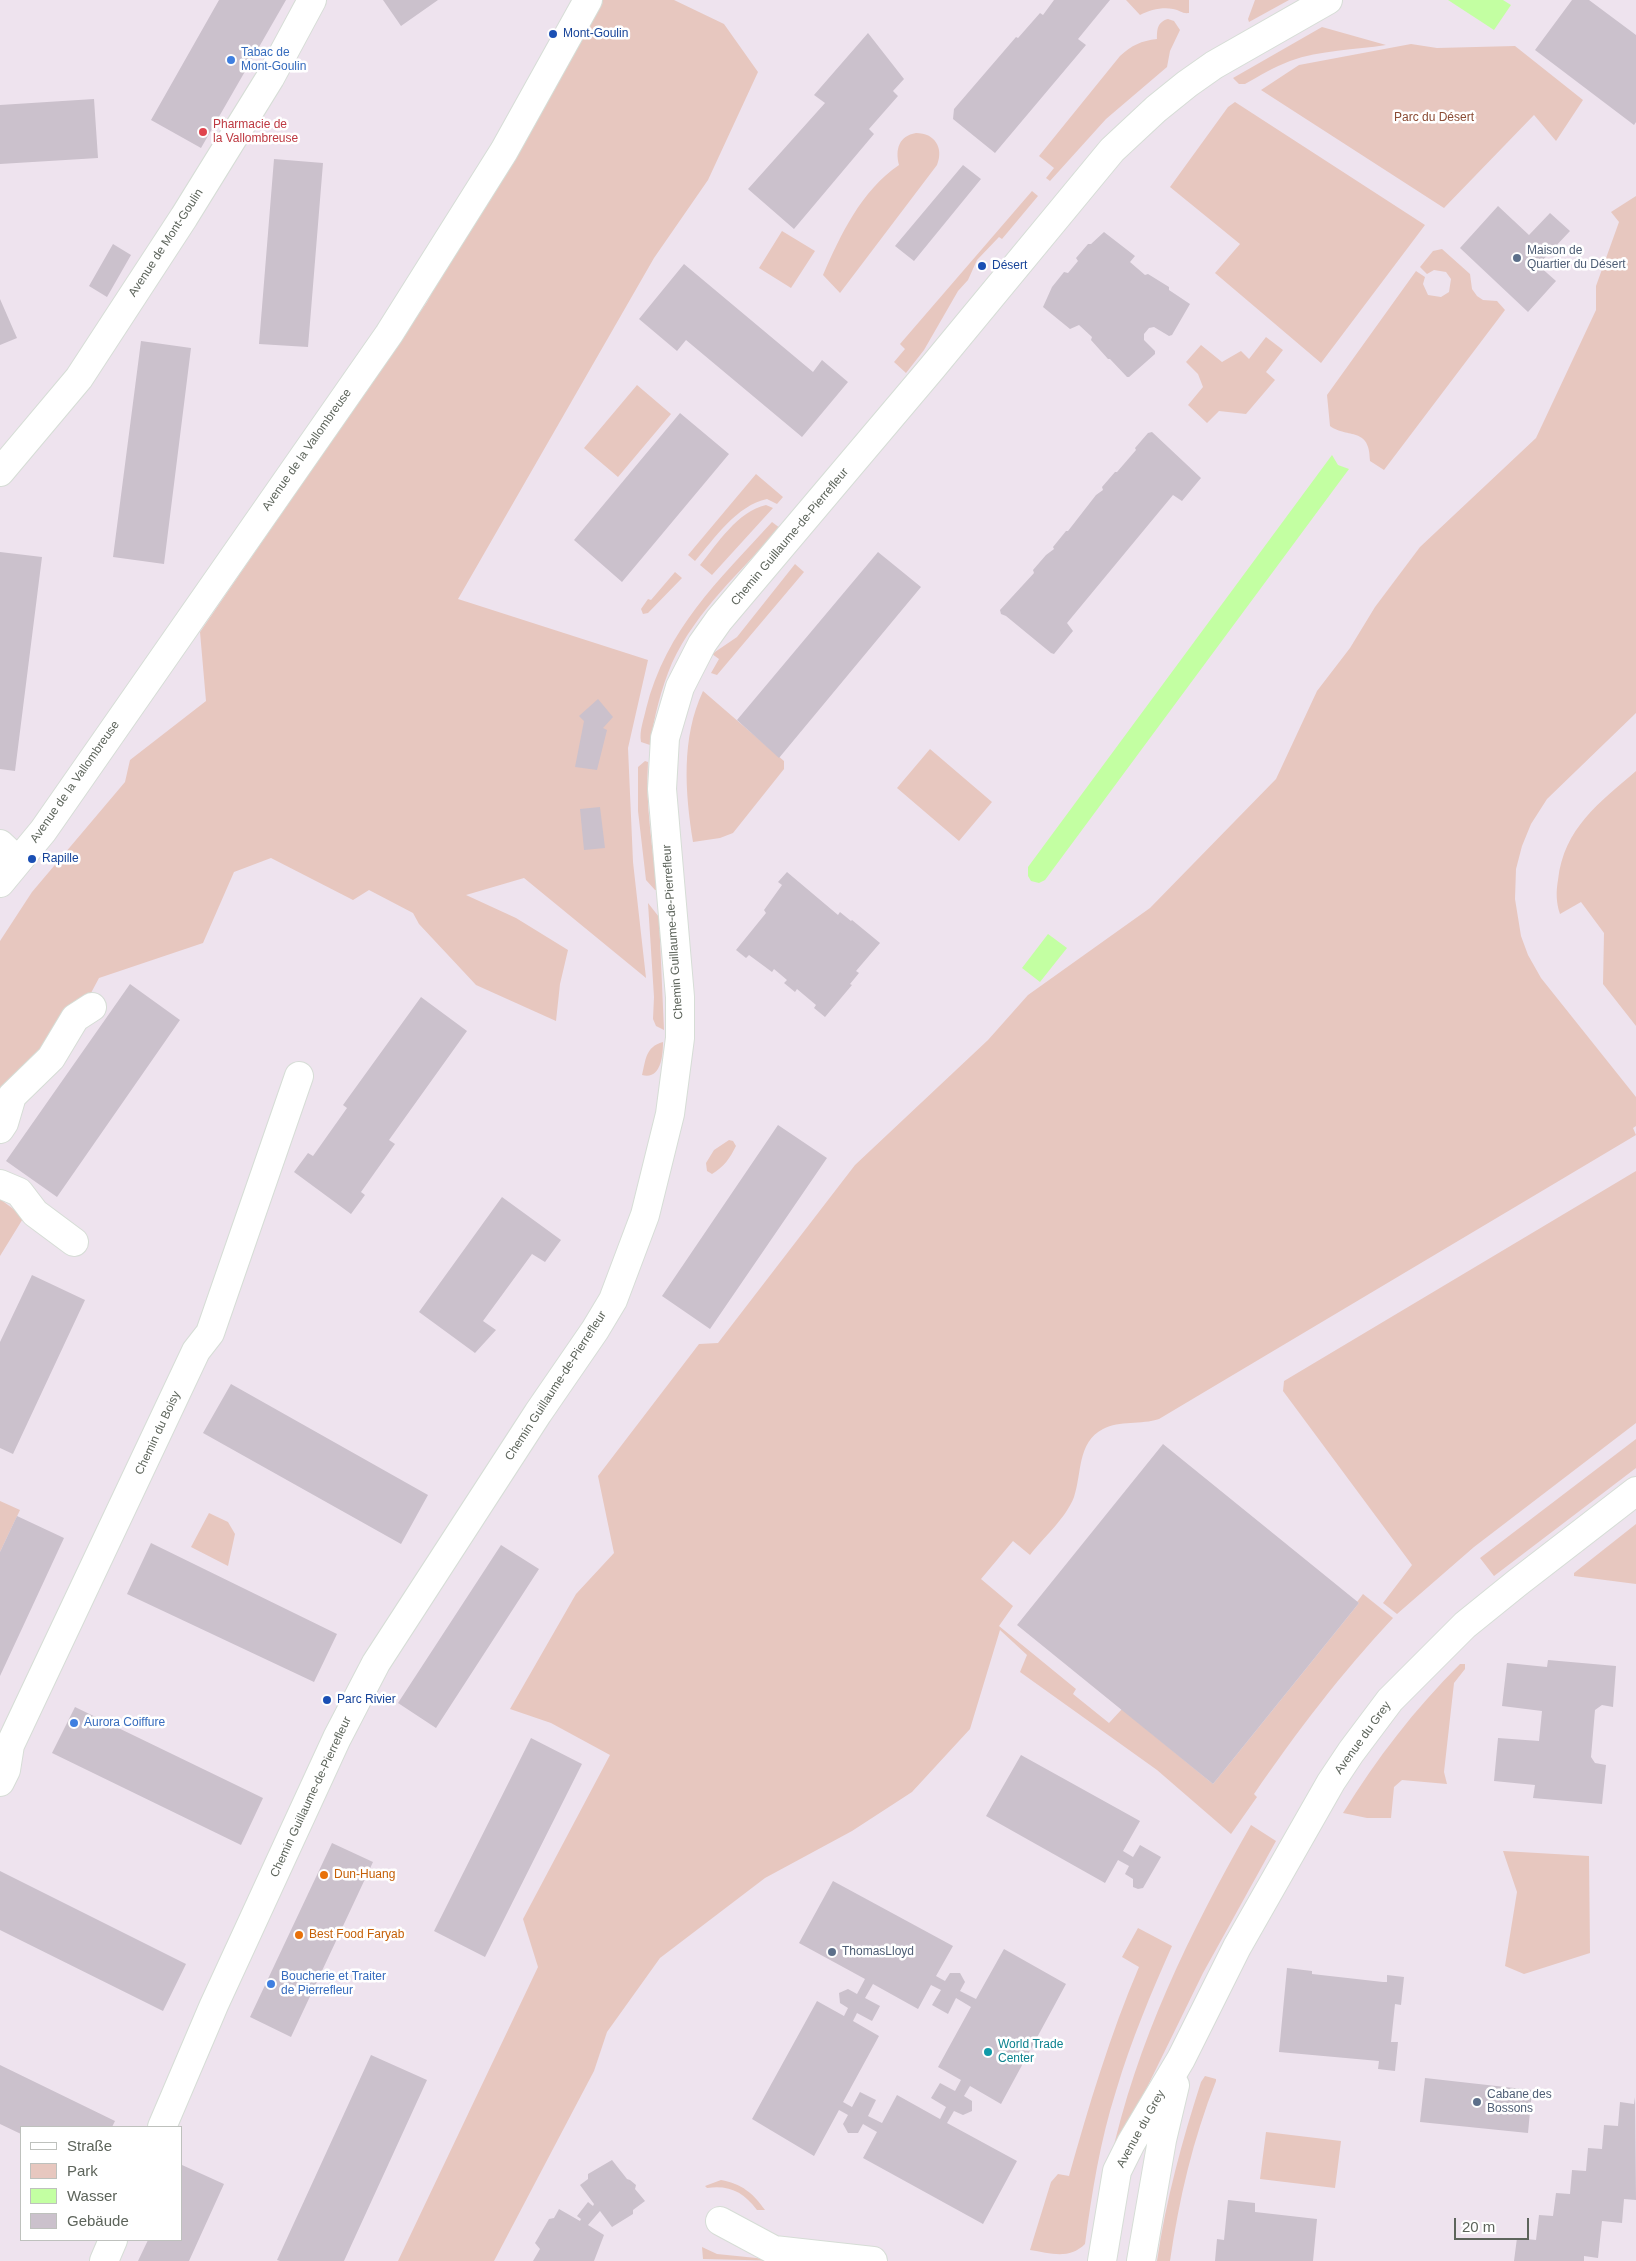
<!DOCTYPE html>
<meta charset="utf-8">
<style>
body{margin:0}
#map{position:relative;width:1636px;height:2261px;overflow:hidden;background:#eee3ee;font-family:Arial,sans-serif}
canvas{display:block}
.legend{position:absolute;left:20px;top:2126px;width:162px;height:115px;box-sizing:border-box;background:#fff;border:1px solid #bec1bd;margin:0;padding:6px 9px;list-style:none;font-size:15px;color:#5d645b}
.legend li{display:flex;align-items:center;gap:10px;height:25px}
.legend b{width:25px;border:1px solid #bec1bd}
.scale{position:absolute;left:1454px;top:2218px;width:75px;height:22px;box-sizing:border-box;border:2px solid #5d645b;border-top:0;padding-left:6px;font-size:15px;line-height:18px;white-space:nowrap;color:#5d645b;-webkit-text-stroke:4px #fff;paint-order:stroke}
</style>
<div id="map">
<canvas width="1636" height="2261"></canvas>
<ul class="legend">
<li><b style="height:6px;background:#fff"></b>Straße</li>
<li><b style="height:14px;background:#e7c7bf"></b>Park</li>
<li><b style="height:14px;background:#c3ffa2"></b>Wasser</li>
<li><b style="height:14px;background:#cbc1cc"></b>Gebäude</li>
</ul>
<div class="scale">20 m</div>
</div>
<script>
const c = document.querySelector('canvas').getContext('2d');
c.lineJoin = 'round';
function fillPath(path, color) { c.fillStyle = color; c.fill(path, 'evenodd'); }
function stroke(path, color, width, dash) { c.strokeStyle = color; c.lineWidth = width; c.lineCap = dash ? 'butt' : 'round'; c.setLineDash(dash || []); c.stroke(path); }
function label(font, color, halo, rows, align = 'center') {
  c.font = font + ' Arial,sans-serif'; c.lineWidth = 5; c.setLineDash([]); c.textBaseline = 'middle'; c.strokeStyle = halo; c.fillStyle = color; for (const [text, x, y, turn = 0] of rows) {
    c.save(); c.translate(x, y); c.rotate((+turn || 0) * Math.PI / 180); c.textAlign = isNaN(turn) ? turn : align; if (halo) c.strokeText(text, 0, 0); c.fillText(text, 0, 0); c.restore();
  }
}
fillPath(new Path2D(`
 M 594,0 L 674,0 L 724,24 L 758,72 L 708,180 L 654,258 L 458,599 L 648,660 L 628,748 L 633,862 L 646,978 L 524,878 L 466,895 L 516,918 L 568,950 L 560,984 L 556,1021 L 476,985 L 419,924 L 413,913 L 369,890 L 353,900 L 271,858 L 234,872 L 203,943 L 99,978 L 84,1006 L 0,1099 L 0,941 L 32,892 L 125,782 L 130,760 L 206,701 L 200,632 L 427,302 L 530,108 Z
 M 1126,0 L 1189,0 L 1189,13 C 1182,14 1180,10 1173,9 C 1162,7 1150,10 1140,15 Z
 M 1255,0 L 1289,0 L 1249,22 L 1248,19 Z
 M 1168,19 L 1174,21 L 1180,30 L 1170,51 L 1167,67 L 1106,119 L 1050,181 L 1046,178 L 1054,168 L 1039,156 L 1120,56 C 1132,45 1141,41 1157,39 C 1157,30 1157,22 1168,19 Z
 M 1322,27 L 1386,45 C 1355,50 1320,50 1290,61 C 1274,67 1259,76 1245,84 L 1239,84 L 1233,78 Z
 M 1411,44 L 1437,48 L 1515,46 L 1583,100 L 1556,141 L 1534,115 L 1444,208 L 1261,90 L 1299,65 Z
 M 1235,102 L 1425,225 L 1321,363 L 1215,273 L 1240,244 L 1170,187 L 1228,107 Z
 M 916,133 C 935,133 944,148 937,165 L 840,293 L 823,275 C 841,234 861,191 899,165 C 895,149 899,136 916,133 Z
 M 1032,191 L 1038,196 L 1002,239 L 999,237 L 977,260 L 968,280 L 958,291 L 924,350 L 906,373 L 894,362 L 905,349 L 900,344 Z
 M 1636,196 L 1636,713 L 1547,799 L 1531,824 L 1522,846 L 1516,869 L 1515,899 L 1521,936 L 1528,955 L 1541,978 L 1636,1097 L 1636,1126 L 1633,1128 L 1636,1135 L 1159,1419 C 1141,1425 1120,1420 1103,1429 C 1077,1442 1082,1474 1074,1497 C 1066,1518 1044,1537 1030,1555 L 1013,1541 L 981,1579 L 1013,1606 L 999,1626 L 1076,1689 L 1073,1694 L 1109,1723 L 1122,1709 L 1213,1784 L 1359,1603 L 1357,1602 L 1363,1594 L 1393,1618 C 1340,1675 1298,1730 1254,1794 L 1257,1797 L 1231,1834 L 1157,1770 L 1020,1672 L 1027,1655 L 1000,1630 L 970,1729 L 912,1792 L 852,1831 L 765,1878 L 660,1958 L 607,2032 L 594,2071 L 494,2261 L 398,2261 L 538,1967 L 523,1919 L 610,1755 L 551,1723 L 510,1709 L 576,1594 L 614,1553 L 598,1476 L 699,1344 L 718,1343 L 855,1165 L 988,1040 L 1028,995 L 1150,908 L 1276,779 L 1317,691 L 1350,648 L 1375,607 L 1420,547 L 1536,438 L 1596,310 L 1596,286 L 1619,222 L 1611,212 Z
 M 782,231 L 815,251 L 791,288 L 759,268 Z
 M 1442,249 L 1470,274 L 1472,289 L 1477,296 L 1483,300 L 1497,301 L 1505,310 L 1384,470 L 1370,461 C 1370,426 1348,439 1330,426 L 1327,395 L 1416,271 L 1425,277 L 1423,284 L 1428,295 L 1441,297 L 1449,292 L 1451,279 L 1446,272 L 1434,270 L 1427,274 L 1420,267 L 1433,251 Z
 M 1266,337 L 1283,350 L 1266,372 L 1275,380 L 1246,414 L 1219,411 L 1207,423 L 1188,405 L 1203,387 L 1198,374 L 1186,362 L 1201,345 L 1222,362 L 1241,351 L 1249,359 Z
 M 637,385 L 671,414 L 618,477 L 584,448 Z
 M 756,474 L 783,497 L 777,504 L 767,499 C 737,505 714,539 695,561 L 688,555 Z
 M 766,505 L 773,508 L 712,575 L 700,565 C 717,544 738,511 766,505 Z
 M 772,522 L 780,528 C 742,570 696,611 672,663 C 661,689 654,717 650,745 L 641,742 C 639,731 644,719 646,709 C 666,629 719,580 772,522 Z
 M 795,564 L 804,572 L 717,675 L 711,673 L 719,659 L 712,654 L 737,637 Z
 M 675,572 L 682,578 L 648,613 L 643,614 L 641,609 L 648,599 L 651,600 Z
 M 703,691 L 784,761 L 784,769 L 733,833 L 720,838 L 693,842 C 685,792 681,738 703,691 Z
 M 930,749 L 992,802 L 959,841 L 897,788 Z
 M 645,761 L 648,762 C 645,805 653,847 657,890 L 655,890 L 646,880 L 638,811 L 638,767 Z
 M 1636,771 L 1636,1026 L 1603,984 L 1604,933 L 1581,902 L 1560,914 C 1556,903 1556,891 1558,880 C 1564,828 1599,803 1636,771 Z
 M 648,903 L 659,917 L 664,1030 L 656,1026 L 653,1019 L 654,997 Z
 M 663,1042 C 663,1056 661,1080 642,1075 C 646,1060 645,1047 663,1042 Z
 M 729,1140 L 733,1141 L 736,1146 C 730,1158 724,1167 712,1174 L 707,1171 L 706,1163 L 714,1150 Z
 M 1636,1171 L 1636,1423 L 1474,1547 L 1397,1614 L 1383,1603 L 1412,1565 L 1283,1391 L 1284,1381 Z
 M 0,1199 L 24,1217 L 0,1256 Z
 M 1636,1439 L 1636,1468 L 1494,1576 L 1480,1558 Z
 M 0,1501 L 20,1510 L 0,1552 Z
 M 209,1513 L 228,1522 L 235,1534 L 228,1566 L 191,1547 Z
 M 1636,1524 L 1636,1584 L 1574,1576 L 1574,1573 Z
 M 1460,1664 L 1465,1664 L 1465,1669 L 1454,1683 L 1444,1772 L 1447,1784 L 1402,1780 L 1394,1787 L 1391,1818 L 1367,1818 L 1343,1813 C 1377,1758 1414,1710 1460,1664 Z
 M 1251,1825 L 1276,1841 L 1203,1973 L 1110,2163 C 1136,2042 1190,1932 1251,1825 Z
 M 1503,1851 L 1589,1856 L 1590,1953 L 1524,1974 L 1505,1966 L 1517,1892 Z
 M 1138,1928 L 1172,1946 C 1151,1993 1131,2041 1116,2091 C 1100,2141 1092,2192 1085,2244 C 1069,2260 1050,2253 1030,2250 L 1051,2182 L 1058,2174 L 1069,2176 C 1089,2105 1110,2035 1139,1967 L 1122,1957 Z
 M 1205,2076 L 1216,2079 L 1216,2081 C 1193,2139 1179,2199 1170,2261 L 1157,2261 C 1166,2200 1182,2141 1201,2082 Z
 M 1266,2132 L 1341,2141 L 1335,2188 L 1260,2179 Z
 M 721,2180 C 742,2184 753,2193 765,2210 L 757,2210 C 743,2192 730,2185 707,2188 L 705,2186 Z
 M 702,2247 L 717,2254 L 786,2261 L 703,2259 Z`), '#e7c7bf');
fillPath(new Path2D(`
 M 1448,0 L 1503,0 L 1511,5 L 1494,30 Z
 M 1332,455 L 1338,465 L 1349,469 L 1045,880 L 1039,883 L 1031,881 L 1028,876 L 1028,867 Z
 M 1048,934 L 1067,948 L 1040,982 L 1022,968 Z`), '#c3ffa2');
fillPath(new Path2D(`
 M 219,0 L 286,0 L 201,148 L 151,120 Z
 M 383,0 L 438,0 L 401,26 Z
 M 1054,0 L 1110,0 L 1078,39 L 1086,45 L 995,153 L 953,119 L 954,109 L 1016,37 L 1018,38 L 1040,13 L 1043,15 Z
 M 1572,0 L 1589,0 L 1636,35 L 1636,122 L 1634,125 L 1535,50 Z
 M 868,33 L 904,79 L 893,91 L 898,96 L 869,129 L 874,134 L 794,229 L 748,189 L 825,103 L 814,95 Z
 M 94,99 L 98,158 L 0,164 L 0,105 Z
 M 274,159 L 323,163 L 308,347 L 259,344 Z
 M 963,165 L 981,179 L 914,261 L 895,246 Z
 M 1498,206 L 1529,235 L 1550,213 L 1570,231 L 1538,265 L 1556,281 L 1528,312 L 1460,248 Z
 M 1104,232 L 1135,256 L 1130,262 L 1145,275 L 1148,274 L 1169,287 L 1169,290 L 1190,304 L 1172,335 L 1169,336 L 1154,327 L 1149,328 L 1144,334 L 1144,340 L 1155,351 L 1155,354 L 1129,377 L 1127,377 L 1110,359 L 1108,359 L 1091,340 L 1092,337 L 1079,325 L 1070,329 L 1043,307 L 1052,287 L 1064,272 L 1068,273 L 1078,261 L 1076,258 L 1088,244 L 1091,244 Z
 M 113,244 L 131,255 L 107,297 L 89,286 Z
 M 684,264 L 813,372 L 822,360 L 848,382 L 802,437 L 686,340 L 677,351 L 639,319 Z
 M 0,299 L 17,338 L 0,345 Z
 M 141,341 L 191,348 L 164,564 L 113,557 Z
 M 680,413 L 729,454 L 622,582 L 574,540 Z
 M 1152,432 L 1201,478 L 1182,501 L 1173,495 L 1067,623 L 1073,631 L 1054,654 L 1051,653 L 1006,616 L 1001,614 L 1000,610 L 1034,573 L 1033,570 L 1046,555 L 1054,549 L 1053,547 L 1066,531 L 1068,531 L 1096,495 L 1103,490 L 1102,487 L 1115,472 L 1117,472 L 1136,450 L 1135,448 L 1148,433 Z
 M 0,552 L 42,557 L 15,771 L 0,769 Z
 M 878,552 L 921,587 L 779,758 L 737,720 Z
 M 598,699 L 613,717 L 603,728 L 607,730 L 597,770 L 575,767 L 584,721 L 579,716 Z
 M 600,807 L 605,848 L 584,850 L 580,809 Z
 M 787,872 L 838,915 L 840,912 L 851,921 L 852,920 L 880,943 L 856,971 L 859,973 L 850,984 L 852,985 L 825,1017 L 814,1008 L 816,1005 L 797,989 L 795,992 L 784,983 L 787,980 L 774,969 L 772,972 L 749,955 L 746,958 L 736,950 L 766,913 L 764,910 L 782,885 L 778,882 Z
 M 130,984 L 180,1020 L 57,1197 L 6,1161 Z
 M 421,997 L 467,1031 L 389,1140 L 395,1144 L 361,1192 L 365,1195 L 351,1214 L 294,1172 L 308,1153 L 313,1156 L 347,1108 L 343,1105 Z
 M 778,1125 L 827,1158 L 710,1329 L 662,1296 Z
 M 502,1197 L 561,1240 L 545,1262 L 532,1254 L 483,1321 L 496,1330 L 475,1353 L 419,1312 Z
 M 32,1275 L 85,1300 L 13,1454 L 0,1448 L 0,1342 Z
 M 231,1384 L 428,1495 L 401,1544 L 203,1433 Z
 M 1163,1444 L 1359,1603 L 1213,1784 L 1017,1625 Z
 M 17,1516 L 64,1538 L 0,1676 L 0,1552 Z
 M 151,1543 L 337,1634 L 314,1682 L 127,1594 Z
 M 501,1545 L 539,1569 L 436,1728 L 398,1703 Z
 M 1548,1660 L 1616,1666 L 1613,1707 L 1602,1705 L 1595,1710 L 1591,1757 L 1595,1763 L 1606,1765 L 1602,1804 L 1533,1798 L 1535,1785 L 1494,1781 L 1498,1738 L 1539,1741 L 1542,1711 L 1502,1706 L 1507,1663 L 1547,1667 Z
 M 75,1707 L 263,1798 L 241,1845 L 52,1753 Z
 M 531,1738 L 582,1764 L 485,1957 L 434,1931 Z
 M 1021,1755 L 1140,1821 L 1123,1851 L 1133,1857 L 1140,1845 L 1161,1857 L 1143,1888 L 1138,1889 L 1133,1887 L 1133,1879 L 1125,1874 L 1129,1866 L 1118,1860 L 1105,1883 L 986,1816 Z
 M 332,1843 L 373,1862 L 291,2037 L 250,2017 Z
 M 0,1871 L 186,1964 L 163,2011 L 0,1930 Z
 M 833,1881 L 953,1946 L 936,1976 L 945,1981 L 950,1973 L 960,1973 L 965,1982 L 960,1991 L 976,1999 L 1004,1949 L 1066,1984 L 1001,2104 L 970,2086 L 964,2096 L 972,2101 L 972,2111 L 963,2115 L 954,2111 L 947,2123 L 1017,2161 L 983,2224 L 863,2158 L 877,2132 L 863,2124 L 858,2133 L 848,2133 L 843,2124 L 848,2115 L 839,2110 L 814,2156 L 752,2119 L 817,2001 L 844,2016 L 848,2008 L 840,2003 L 839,1993 L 848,1989 L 857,1994 L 865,1979 L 799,1943 ZM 873,1984 L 918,2009 L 931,1985 L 941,1990 L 932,2005 L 948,2014 L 956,1998 L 971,2007 L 938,2067 L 961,2080 L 955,2091 L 940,2083 L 931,2098 L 946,2107 L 940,2119 L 897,2095 L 882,2123 L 868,2116 L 876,2100 L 860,2092 L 852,2107 L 843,2102 L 879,2036 L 853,2021 L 857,2013 L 872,2021 L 880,2006 L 865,1998 Z
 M 1287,1968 L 1312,1971 L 1312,1974 L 1383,1982 L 1387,1982 L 1387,1975 L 1404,1977 L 1401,2005 L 1395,2004 L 1391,2042 L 1398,2042 L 1395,2071 L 1378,2069 L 1379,2061 L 1279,2052 Z
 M 371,2055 L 427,2080 L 344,2261 L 280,2261 L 277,2260 Z
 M 0,2065 L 115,2121 L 112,2127 L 21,2127 L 21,2134 L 0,2124 Z
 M 1425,2078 L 1532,2090 L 1528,2133 L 1420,2122 Z
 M 1635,2097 L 1636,2200 L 1624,2199 L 1622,2223 L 1602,2221 L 1598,2258 L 1584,2256 L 1584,2261 L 1514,2261 L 1517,2238 L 1536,2240 L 1539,2215 L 1553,2216 L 1556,2193 L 1570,2194 L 1572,2170 L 1586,2171 L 1588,2148 L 1602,2149 L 1604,2125 L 1618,2126 L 1620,2102 L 1634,2104 Z
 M 612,2160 L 627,2179 L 630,2180 L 636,2185 L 635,2189 L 645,2201 L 633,2210 L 633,2214 L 612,2227 L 600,2211 L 588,2225 L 604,2235 L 594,2261 L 533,2261 L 540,2249 L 535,2243 L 549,2219 L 554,2218 L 559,2209 L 580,2221 L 581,2219 L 577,2216 L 588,2202 L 593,2206 L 594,2204 L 580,2185 L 588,2179 L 588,2174 Z
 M 182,2165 L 224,2184 L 189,2261 L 138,2261 L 148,2240 L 181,2240 Z
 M 1228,2200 L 1255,2203 L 1255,2212 L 1317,2219 L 1313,2261 L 1215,2261 L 1217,2239 L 1224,2240 Z`), '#cbc1cc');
const minor = new Path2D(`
 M 0,472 L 79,378 L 184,217 L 270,78 L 312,0
 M 0,844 L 18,861
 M 0,883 L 43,831 L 389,334 L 504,151 L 588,0
 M 0,1129 L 4,1123 L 12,1096 L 51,1058 L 75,1018 L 92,1007
 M 0,1184 L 19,1192 L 35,1213 L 74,1242
 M 0,1782 L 6,1770 L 10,1745 L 196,1351 L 210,1333 L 299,1076
 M 162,2127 L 214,2005 L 337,1738 L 376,1663 L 538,1413 L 595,1330 L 613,1300 L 645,1215 L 670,1114 L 680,1038 L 680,997 L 662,789 L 665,738 L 680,687 L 702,644 L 719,620 L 932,368 L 1112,150 L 1156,109 L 1187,84 L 1214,65 L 1328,0
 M 720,2221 L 774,2250 L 873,2261
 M 104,2261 L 113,2240
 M 1102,2261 L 1117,2171 L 1131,2143 L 1181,2059 L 1237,1947 L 1331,1782 L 1351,1752 L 1390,1700 L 1465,1625 L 1517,1583 L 1636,1491
 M 1141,2261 L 1162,2140 L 1175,2085`);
stroke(minor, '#d6ddd6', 30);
stroke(minor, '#fff', 28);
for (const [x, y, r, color] of [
 [553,34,5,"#1a4fb4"],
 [231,60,5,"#3f7fe0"],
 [203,132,5,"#e0444e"],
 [1517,258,5,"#5c6f8a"],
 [982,266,5,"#1a4fb4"],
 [32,859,5,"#1a4fb4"],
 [327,1700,5,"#1a4fb4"],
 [74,1723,5,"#3f7fe0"],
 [324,1875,5,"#e8710a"],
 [299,1935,5,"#e8710a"],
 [832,1952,5,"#5c6f8a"],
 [271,1984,5,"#3f7fe0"],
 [988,2052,5,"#0f9aa8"],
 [1477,2102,5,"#5c6f8a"]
]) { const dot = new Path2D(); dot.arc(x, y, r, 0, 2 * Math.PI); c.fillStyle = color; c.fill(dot); stroke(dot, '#fff', 2); }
label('12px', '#164399', '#fff', [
 ["Mont-Goulin",563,34],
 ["Désert",992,266],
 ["Rapille",42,859],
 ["Parc Rivier",337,1700]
], 'left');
label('12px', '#366cbe', '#fff', [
 ["Tabac de",241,53],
 ["Mont-Goulin",241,67],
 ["Aurora Coiffure",84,1723],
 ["Boucherie et Traiter",281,1977],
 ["de Pierrefleur",281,1991]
], 'left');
label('12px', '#8a4b34', '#fff', [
 ["Parc du Désert",1434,118]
]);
label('12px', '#be3a42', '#fff', [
 ["Pharmacie de",213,125],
 ["la Vallombreuse",213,139]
], 'left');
label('12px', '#5d645b', '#fff', [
 ["Avenue de Mont-Goulin",166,243,-57],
 ["Avenue de la Vallombreuse",307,450,-55],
 ["Chemin Guillaume-de-Pierrefleur",790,537,-50],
 ["Avenue de la Vallombreuse",75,782,-55],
 ["Chemin Guillaume-de-Pierrefleur",673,932,-94],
 ["Chemin Guillaume-de-Pierrefleur",556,1386,-57],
 ["Chemin du Boisy",158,1433,-65],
 ["Avenue du Grey",1363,1738,-54],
 ["Chemin Guillaume-de-Pierrefleur",311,1797,-65],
 ["Avenue du Grey",1141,2129,-61]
]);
label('12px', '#4e5e75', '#fff', [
 ["Maison de",1527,251],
 ["Quartier du Désert",1527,265],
 ["ThomasLloyd",842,1952],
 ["Cabane des",1487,2095],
 ["Bossons",1487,2109]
], 'left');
label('12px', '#c56008', '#fff', [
 ["Dun-Huang",334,1875],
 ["Best Food Faryab",309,1935]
], 'left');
label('12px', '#0d838f', '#fff', [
 ["World Trade",998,2045],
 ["Center",998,2059]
], 'left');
</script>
